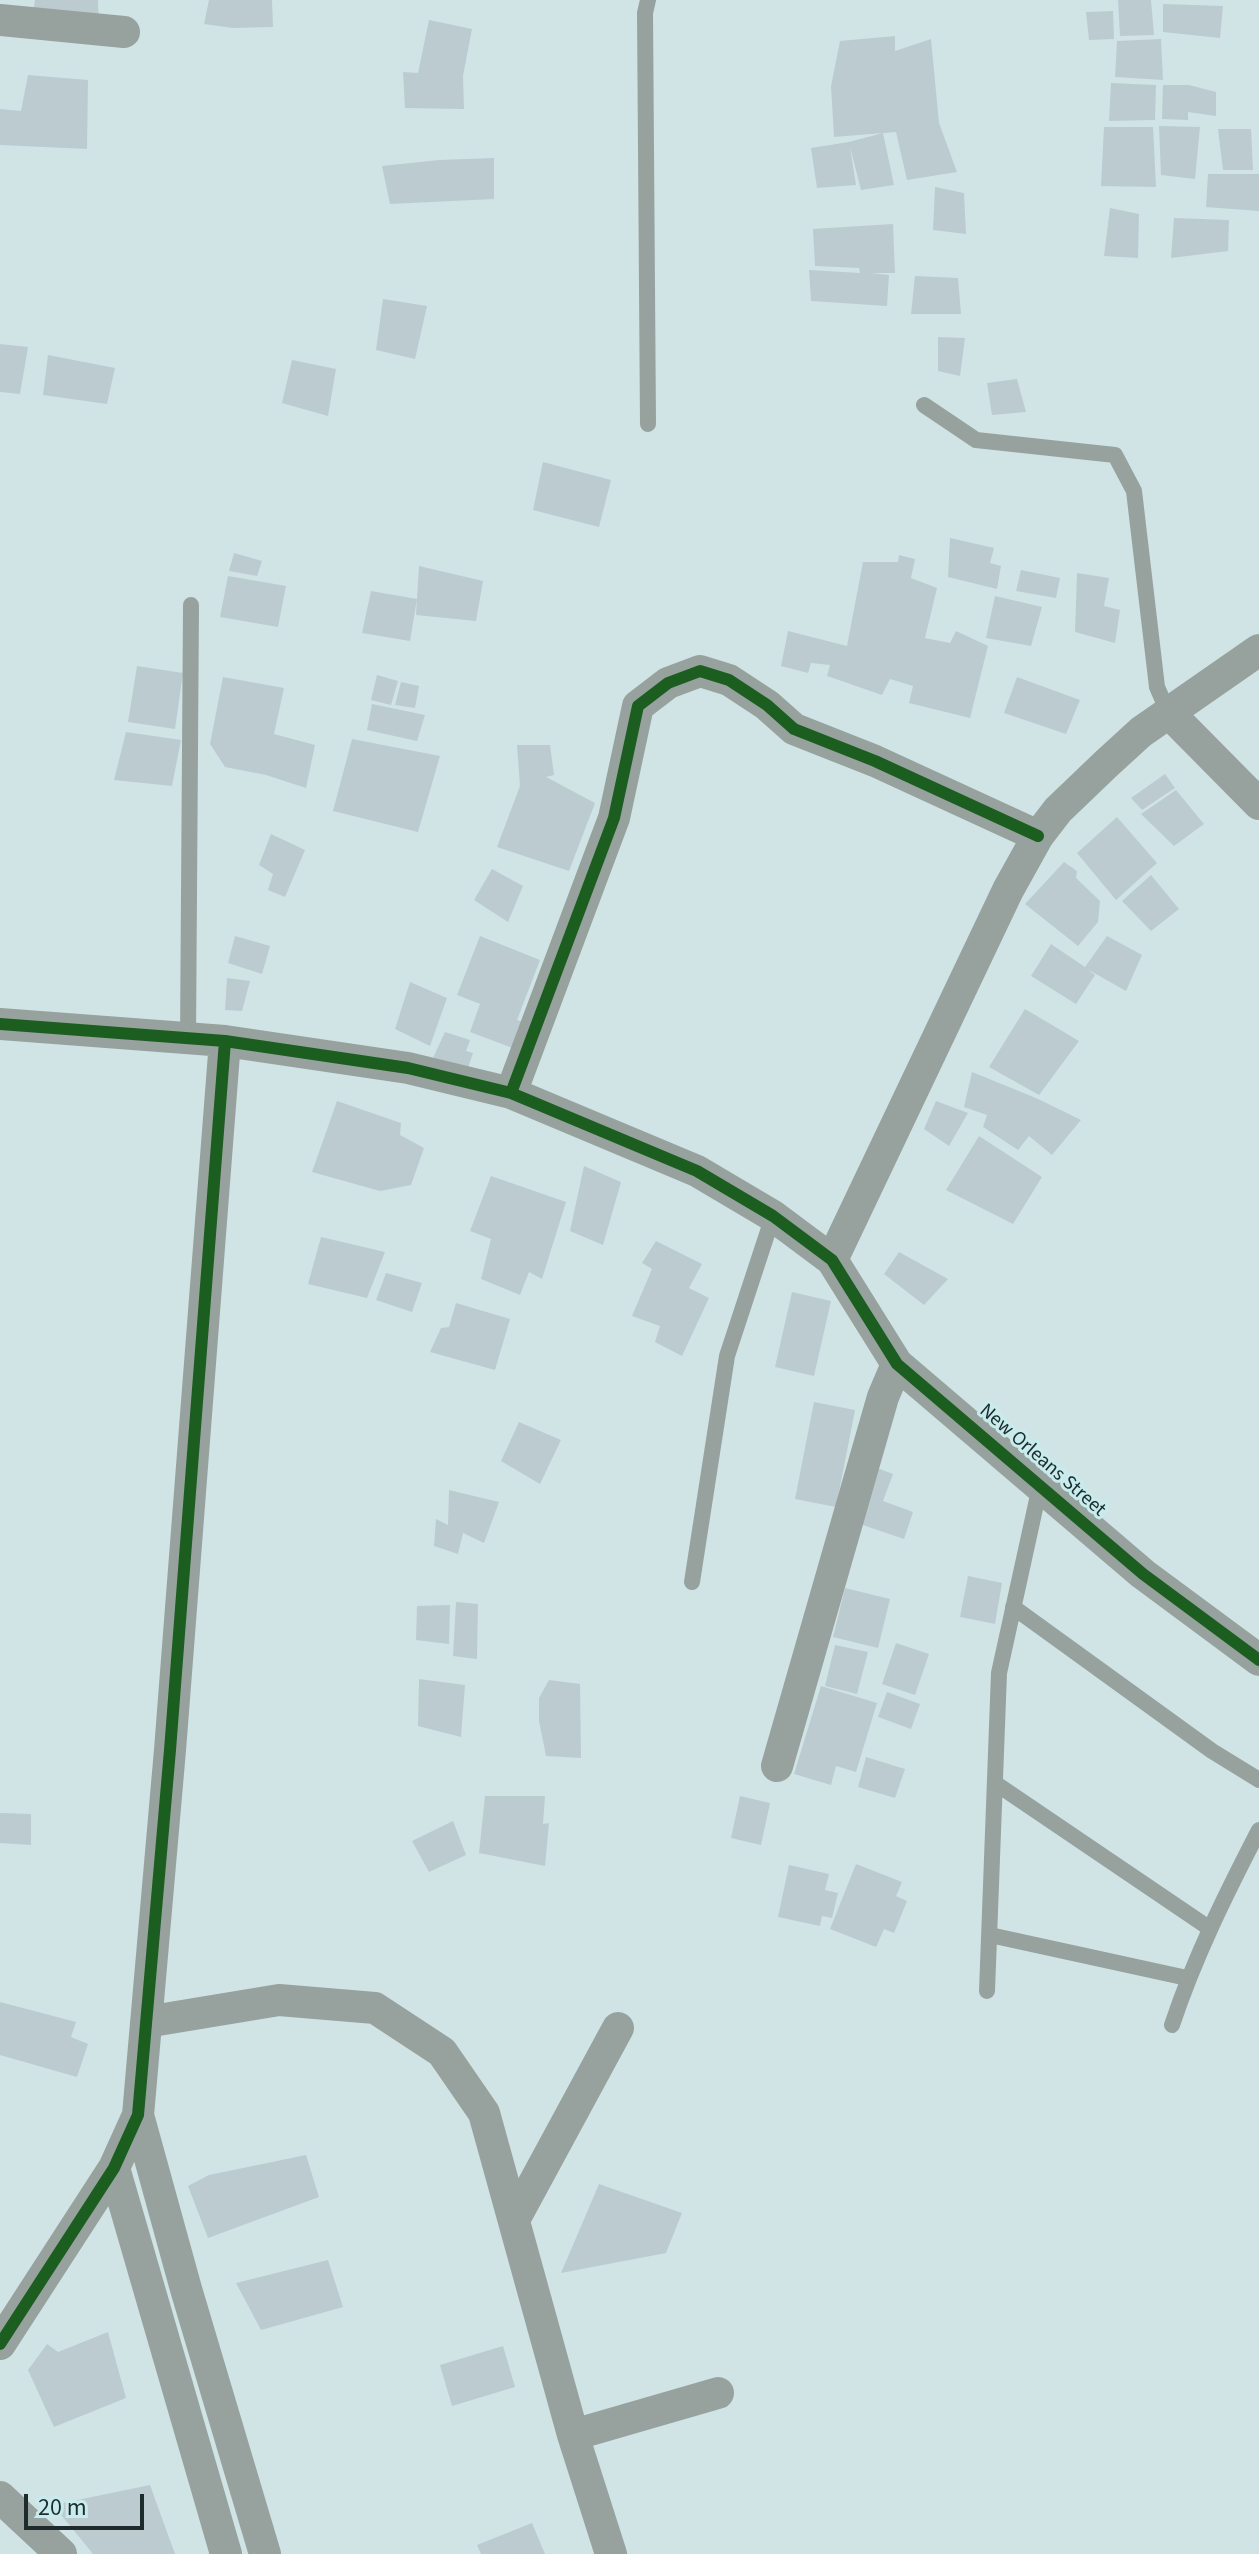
<!DOCTYPE html>
<style>
body{margin:0}
#map{position:relative;width:1259px;height:2554px;overflow:hidden;background:#d0e4e5;font-family:"Source Sans 3",sans-serif}
canvas{display:block}
.scale{position:absolute;left:24px;top:2494px;width:120px;height:36px;box-sizing:border-box;border:4px solid #1d2b2c;border-top:0;padding-left:10px;font-size:24px;line-height:28px;white-space:nowrap;color:#1d2b2c;-webkit-text-stroke:6px #c8eced;paint-order:stroke}
</style>
<div id="map">
<canvas width="1259" height="2554"></canvas>
<div class="scale">20 m</div>
</div>
<script>
const c = document.querySelector('canvas').getContext('2d');
c.lineJoin = 'round';
function fillPath(path, color) { c.fillStyle = color; c.fill(path, 'evenodd'); }
function stroke(path, color, width, dash) { c.strokeStyle = color; c.lineWidth = width; c.lineCap = dash ? 'butt' : 'round'; c.setLineDash(dash || []); c.stroke(path); }
function label(font, color, halo, rows, align = 'center') {
  c.font = font + ' "Source Sans 3",sans-serif'; c.lineWidth = 6; c.setLineDash([]); c.textBaseline = 'middle'; c.strokeStyle = halo; c.fillStyle = color; for (const [text, x, y, turn = 0] of rows) {
    c.save(); c.translate(x, y); c.rotate((+turn || 0) * Math.PI / 180); c.textAlign = isNaN(turn) ? turn : align; if (halo) c.strokeText(text, 0, 0); c.fillText(text, 0, 0); c.restore();
  }
}
fillPath(new Path2D(`
 M 35,0 L 98,0 L 99,29 L 32,21 Z
 M 209,0 L 272,0 L 273,27 L 233,28 L 204,24 Z
 M 1118,0 L 1151,0 L 1154,35 L 1120,36 Z
 M 1163,4 L 1223,6 L 1220,38 L 1163,32 Z
 M 1113,11 L 1114,39 L 1089,40 L 1086,12 Z
 M 429,20 L 472,29 L 463,76 L 464,109 L 405,108 L 403,72 L 418,73 Z
 M 895,36 L 895,51 L 931,39 L 939,123 L 957,172 L 907,180 L 896,132 L 834,137 L 831,86 L 840,41 Z
 M 1161,39 L 1163,80 L 1115,77 L 1117,41 Z
 M 28,75 L 88,80 L 87,149 L 0,145 L 0,109 L 21,111 Z
 M 1111,83 L 1156,85 L 1155,120 L 1109,121 Z
 M 1163,85 L 1189,85 L 1216,92 L 1216,116 L 1188,112 L 1188,120 L 1162,119 Z
 M 1159,126 L 1200,127 L 1195,179 L 1161,175 Z
 M 1104,127 L 1153,127 L 1156,187 L 1101,186 Z
 M 1218,129 L 1251,129 L 1253,170 L 1223,170 Z
 M 883,133 L 894,185 L 861,190 L 850,147 L 856,185 L 817,188 L 811,148 L 849,142 Z
 M 494,158 L 494,199 L 390,204 L 382,166 L 439,160 Z
 M 1208,174 L 1259,174 L 1259,211 L 1206,207 Z
 M 935,187 L 964,193 L 966,234 L 933,230 Z
 M 1110,208 L 1139,214 L 1138,258 L 1104,256 Z
 M 1174,218 L 1229,220 L 1228,251 L 1171,258 Z
 M 893,224 L 895,273 L 871,273 L 889,275 L 887,306 L 811,301 L 809,270 L 860,273 L 859,268 L 815,266 L 813,229 Z
 M 915,276 L 958,278 L 961,314 L 911,314 Z
 M 383,299 L 427,306 L 415,359 L 376,350 Z
 M 938,337 L 965,338 L 960,376 L 938,371 Z
 M 0,344 L 28,347 L 20,394 L 0,392 Z
 M 48,355 L 115,368 L 107,404 L 43,395 Z
 M 292,360 L 336,369 L 328,416 L 282,403 Z
 M 1017,379 L 1026,412 L 992,415 L 987,383 Z
 M 543,462 L 611,480 L 599,527 L 533,510 Z
 M 950,538 L 994,548 L 990,563 L 1001,566 L 997,589 L 948,577 Z
 M 234,553 L 262,561 L 257,576 L 229,571 Z
 M 899,555 L 915,559 L 911,578 L 937,588 L 925,638 L 950,643 L 956,631 L 988,646 L 970,718 L 909,703 L 913,686 L 890,679 L 882,695 L 827,676 L 830,665 L 811,663 L 808,673 L 781,666 L 788,631 L 847,646 L 863,562 L 898,562 Z
 M 419,566 L 483,581 L 476,621 L 416,615 L 417,599 L 410,641 L 362,633 L 371,591 L 417,599 Z
 M 1021,570 L 1060,578 L 1056,598 L 1016,591 Z
 M 1077,573 L 1109,578 L 1104,606 L 1120,610 L 1115,643 L 1075,632 Z
 M 228,576 L 286,586 L 278,627 L 220,617 Z
 M 995,596 L 1042,607 L 1031,646 L 986,638 Z
 M 137,666 L 183,673 L 175,729 L 128,722 Z
 M 377,675 L 398,681 L 391,705 L 371,700 Z
 M 223,677 L 284,688 L 274,734 L 315,745 L 306,788 L 266,775 L 225,767 L 210,744 Z
 M 1017,677 L 1080,700 L 1066,734 L 1004,713 Z
 M 401,682 L 419,686 L 415,708 L 395,705 Z
 M 372,704 L 425,715 L 417,741 L 367,730 Z
 M 126,732 L 181,740 L 172,786 L 114,780 Z
 M 352,739 L 440,756 L 418,832 L 333,811 Z
 M 517,745 L 550,745 L 554,775 L 546,777 L 595,803 L 569,871 L 497,847 L 520,786 Z
 M 1165,774 L 1175,788 L 1142,810 L 1131,798 Z
 M 1176,790 L 1204,824 L 1174,846 L 1141,814 Z
 M 1117,817 L 1157,863 L 1116,900 L 1077,853 Z
 M 271,834 L 305,850 L 285,897 L 268,890 L 273,874 L 259,865 Z
 M 1064,862 L 1077,871 L 1076,878 L 1100,901 L 1098,922 L 1078,946 L 1025,904 Z
 M 492,869 L 523,886 L 508,922 L 474,900 Z
 M 1151,875 L 1179,909 L 1151,931 L 1122,901 Z
 M 235,936 L 270,946 L 262,974 L 228,963 Z
 M 480,936 L 540,960 L 517,1020 L 528,1023 L 518,1050 L 470,1032 L 480,1004 L 457,995 Z
 M 1107,936 L 1142,955 L 1126,991 L 1087,969 L 1095,975 L 1076,1004 L 1031,976 L 1051,944 L 1085,967 Z
 M 227,978 L 250,981 L 242,1011 L 225,1010 Z
 M 410,982 L 447,998 L 430,1046 L 395,1029 Z
 M 1025,1009 L 1079,1041 L 1039,1095 L 989,1067 Z
 M 445,1032 L 470,1040 L 466,1051 L 473,1053 L 467,1071 L 433,1058 Z
 M 972,1072 L 1036,1098 L 1081,1120 L 1052,1155 L 1029,1136 L 1018,1150 L 983,1127 L 987,1115 L 964,1107 Z
 M 337,1101 L 401,1123 L 400,1135 L 424,1148 L 411,1185 L 380,1191 L 312,1172 Z
 M 936,1101 L 968,1113 L 949,1146 L 924,1129 Z
 M 979,1136 L 1042,1177 L 1013,1224 L 946,1190 Z
 M 584,1166 L 621,1182 L 603,1245 L 570,1231 Z
 M 491,1176 L 566,1202 L 542,1279 L 529,1272 L 520,1295 L 481,1279 L 491,1239 L 470,1231 Z
 M 321,1237 L 385,1252 L 367,1298 L 308,1284 Z
 M 656,1241 L 702,1264 L 689,1288 L 709,1298 L 682,1356 L 655,1342 L 660,1326 L 632,1316 L 652,1269 L 642,1263 Z
 M 899,1252 L 948,1279 L 924,1305 L 884,1274 Z
 M 386,1273 L 422,1283 L 412,1312 L 376,1300 Z
 M 792,1292 L 831,1301 L 814,1376 L 775,1367 Z
 M 456,1303 L 510,1319 L 495,1370 L 430,1352 L 441,1328 L 449,1327 Z
 M 814,1402 L 855,1410 L 836,1507 L 795,1499 Z
 M 519,1422 L 561,1440 L 540,1484 L 501,1461 Z
 M 874,1467 L 893,1474 L 883,1501 L 913,1512 L 904,1539 L 854,1522 Z
 M 449,1490 L 499,1502 L 484,1543 L 463,1533 L 458,1554 L 434,1546 L 436,1519 L 448,1525 Z
 M 968,1576 L 1002,1583 L 995,1624 L 960,1617 Z
 M 845,1588 L 890,1599 L 878,1648 L 833,1637 Z
 M 456,1602 L 478,1604 L 477,1659 L 453,1656 Z
 M 450,1605 L 449,1644 L 416,1640 L 417,1606 Z
 M 896,1643 L 929,1654 L 915,1695 L 882,1684 Z
 M 835,1645 L 868,1652 L 857,1694 L 825,1686 Z
 M 419,1679 L 465,1685 L 461,1737 L 418,1726 Z
 M 549,1680 L 580,1684 L 581,1758 L 546,1756 L 539,1721 L 539,1698 Z
 M 821,1686 L 877,1703 L 856,1772 L 836,1766 L 831,1785 L 794,1774 Z
 M 887,1692 L 920,1704 L 911,1729 L 878,1717 Z
 M 866,1757 L 905,1769 L 895,1798 L 858,1787 Z
 M 485,1796 L 545,1796 L 543,1824 L 549,1823 L 545,1866 L 479,1853 Z
 M 740,1796 L 770,1803 L 761,1845 L 731,1838 Z
 M 0,1813 L 31,1814 L 31,1845 L 0,1843 Z
 M 453,1821 L 466,1855 L 429,1872 L 412,1841 Z
 M 856,1864 L 902,1882 L 896,1896 L 907,1901 L 894,1933 L 884,1929 L 876,1947 L 830,1929 Z
 M 789,1865 L 829,1874 L 825,1890 L 838,1893 L 832,1918 L 822,1916 L 820,1926 L 778,1917 Z
 M 0,2002 L 76,2022 L 71,2037 L 88,2044 L 77,2077 L 0,2055 Z
 M 306,2155 L 319,2197 L 208,2238 L 188,2186 L 209,2175 Z
 M 599,2184 L 682,2213 L 666,2253 L 561,2273 Z
 M 328,2260 L 343,2307 L 261,2330 L 236,2283 Z
 M 108,2332 L 126,2398 L 54,2427 L 28,2370 L 47,2344 L 58,2352 Z
 M 503,2346 L 515,2387 L 452,2406 L 440,2365 Z
 M 150,2485 L 175,2554 L 93,2554 L 53,2505 Z
 M 532,2523 L 545,2554 L 481,2554 L 477,2545 Z`), '#bccbcf');
stroke(new Path2D(`
 M 924,405 L 976,440 L 1115,455 L 1134,491 L 1157,687 L 1168,712
 M 648,424 L 645,13 L 648,0
 M 188,1039 L 191,605
 M 692,1582 L 727,1356 L 773,1216
 M 1013,1607 L 1212,1751 L 1259,1780
 M 995,1783 L 1209,1928
 M 990,1935 L 1187,1978
 M 987,1991 L 999,1673 L 1040,1486
 M 1172,2025 C 1195,1956 1226,1894 1259,1830`), '#97a29f', 16);
stroke(new Path2D(`
 M 0,20 L 124,32
 M 1168,712 L 1259,804
 M 0,1024 L 225,1041 L 408,1068 L 511,1093 L 697,1171 L 773,1216 L 832,1260 L 897,1364 L 1143,1574 L 1259,1660
 M 511,1093 L 614,818 L 638,706 L 668,683 L 700,671 L 729,680 L 767,705 L 794,729 L 875,761 L 1038,836
 M 832,1260 L 1008,890 L 1038,836 L 1058,810 L 1106,764 L 1141,732 L 1259,650
 M 777,1766 L 883,1397 L 897,1364
 M 146,2022 L 279,2000 L 375,2008 L 442,2052 L 484,2113 L 573,2435 L 611,2554
 M 138,2115 L 186,2289 L 265,2554
 M 114,2168 L 226,2554
 M 514,2220 L 618,2028
 M 0,2344 L 114,2168 L 138,2115 L 170,1750 L 225,1041
 M 573,2435 L 718,2393
 M 0,2497 L 61,2554`), '#97a29f', 32);
stroke(new Path2D(`
 M 0,1024 L 225,1041 L 408,1068 L 511,1093 L 697,1171 L 773,1216 L 832,1260 L 897,1364 L 1143,1574 L 1259,1660
 M 511,1093 L 614,818 L 638,706 L 668,683 L 700,671 L 729,680 L 767,705 L 794,729 L 875,761 L 1038,836
 M 0,2344 L 114,2168 L 138,2115 L 170,1750 L 225,1041`), '#1b5e20', 12);
label('20px', '#1d2b2c', '#c8eced', [
 ["New Orleans Street",1042,1461,41]
]);
</script>
